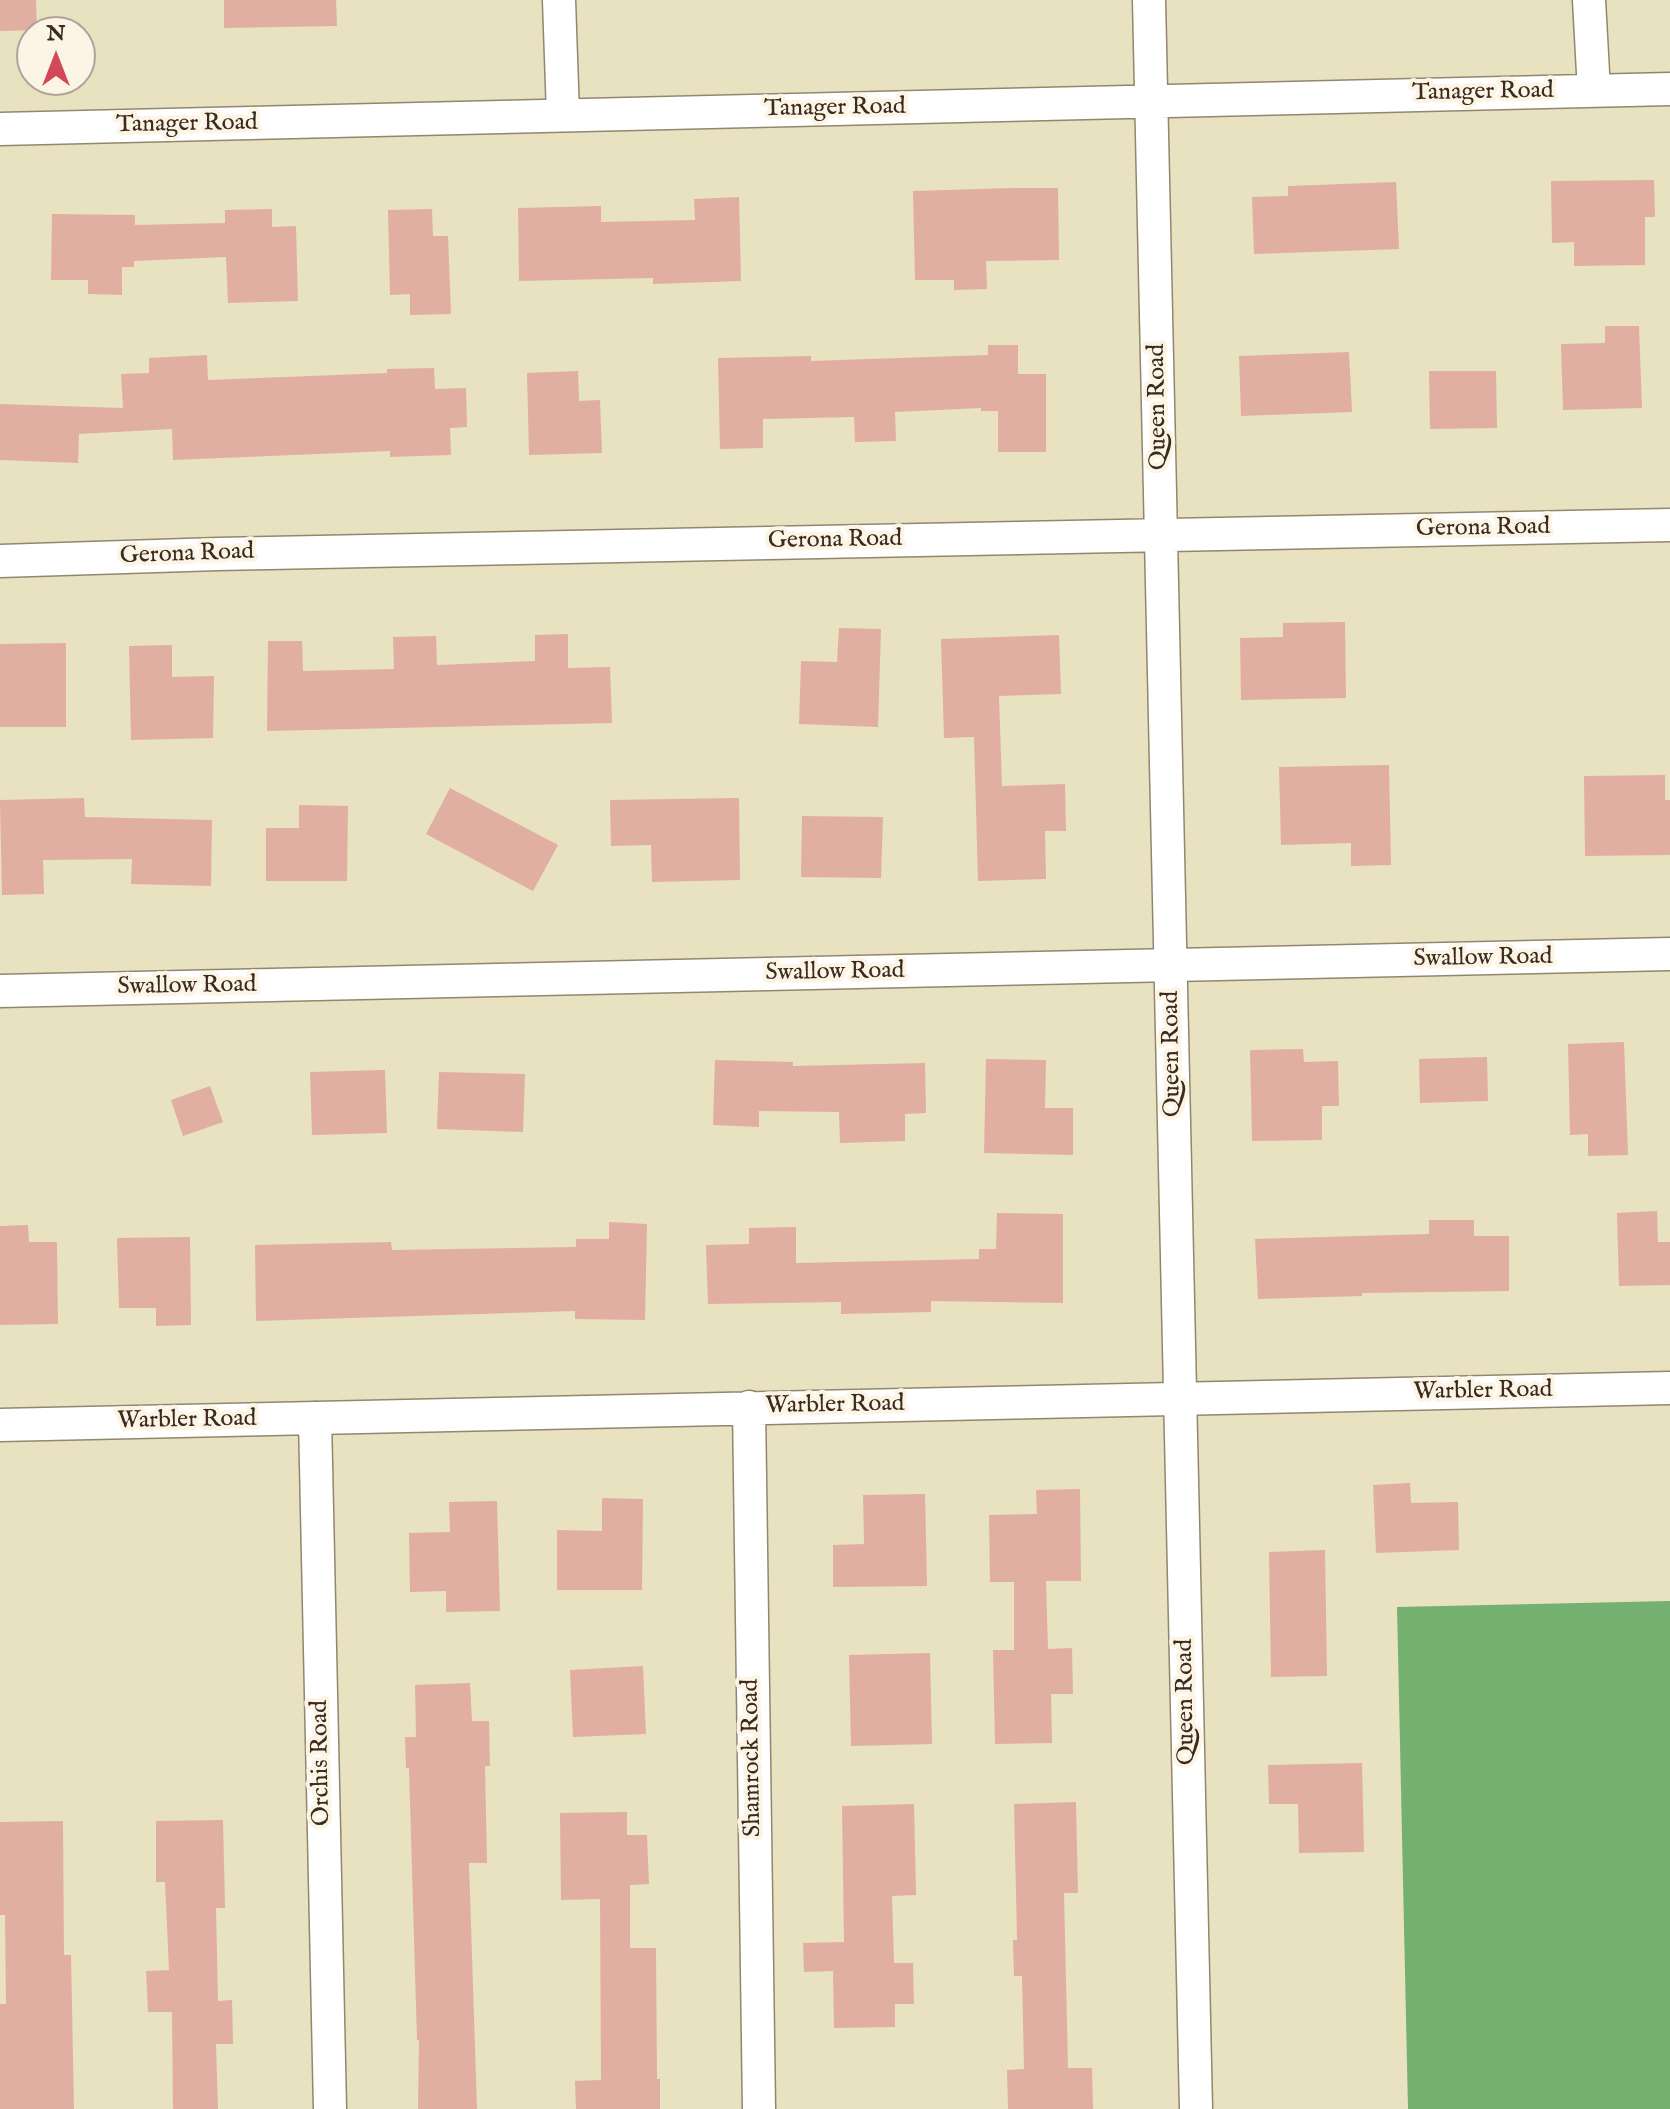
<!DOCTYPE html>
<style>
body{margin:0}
#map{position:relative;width:1670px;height:2109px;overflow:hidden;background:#e8e2c0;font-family:"IM FELL English",serif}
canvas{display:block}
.north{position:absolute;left:16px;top:16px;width:80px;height:80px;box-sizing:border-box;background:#fcf5e5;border:2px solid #afa495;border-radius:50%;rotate:0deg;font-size:22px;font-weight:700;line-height:32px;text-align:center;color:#3b2a1e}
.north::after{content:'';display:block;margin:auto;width:28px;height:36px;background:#d1495b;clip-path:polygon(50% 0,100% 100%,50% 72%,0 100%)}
</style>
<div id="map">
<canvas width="1670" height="2109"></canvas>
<div class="north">N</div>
</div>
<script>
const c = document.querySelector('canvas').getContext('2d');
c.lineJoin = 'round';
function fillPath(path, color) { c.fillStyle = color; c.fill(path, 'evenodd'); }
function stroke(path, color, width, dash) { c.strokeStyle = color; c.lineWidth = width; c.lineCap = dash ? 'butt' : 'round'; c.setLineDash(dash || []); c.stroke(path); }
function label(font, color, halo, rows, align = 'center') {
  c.font = font + ' "IM FELL English",serif'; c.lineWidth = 8; c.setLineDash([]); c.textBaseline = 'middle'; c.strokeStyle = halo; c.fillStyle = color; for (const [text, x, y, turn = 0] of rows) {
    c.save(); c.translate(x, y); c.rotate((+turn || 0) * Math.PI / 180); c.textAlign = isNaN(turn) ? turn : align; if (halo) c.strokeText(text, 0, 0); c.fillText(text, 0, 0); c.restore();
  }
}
fillPath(new Path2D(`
 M 1670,1601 L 1670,2109 L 1408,2109 L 1397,1607 Z`), '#74b070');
fillPath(new Path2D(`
 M 0,0 L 36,0 L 37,30 L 0,31 Z
 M 224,0 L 336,0 L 337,26 L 224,28 Z
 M 1654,180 L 1655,217 L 1645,217 L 1645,265 L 1574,266 L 1574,242 L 1552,243 L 1551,181 Z
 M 1396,182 L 1399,249 L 1254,254 L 1252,197 L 1288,196 L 1288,186 Z
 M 1012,188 L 1058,188 L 1059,260 L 986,261 L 987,289 L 954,290 L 954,280 L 915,280 L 913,191 Z
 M 739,197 L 741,281 L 653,284 L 653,278 L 519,281 L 518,208 L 601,206 L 601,222 L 695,220 L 694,199 Z
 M 272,209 L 272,227 L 296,226 L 298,301 L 228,303 L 226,257 L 134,261 L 134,267 L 122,267 L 122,295 L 88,294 L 88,280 L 51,280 L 52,214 L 135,215 L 135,225 L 225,223 L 225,210 Z
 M 432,209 L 433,236 L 448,236 L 451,314 L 410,315 L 410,294 L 390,295 L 388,210 Z
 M 1605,326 L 1639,326 L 1642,408 L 1563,410 L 1561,344 L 1605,343 Z
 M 988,345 L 1018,345 L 1018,374 L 1046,374 L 1046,452 L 998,452 L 998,411 L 981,411 L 981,408 L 895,412 L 896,441 L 855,442 L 854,417 L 763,419 L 763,448 L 720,449 L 718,358 L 811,356 L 811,361 L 988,355 Z
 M 1349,352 L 1352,412 L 1241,416 L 1239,356 Z
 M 207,355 L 208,380 L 387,373 L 387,369 L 434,368 L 435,389 L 466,388 L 467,427 L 450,428 L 451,455 L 390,457 L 390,451 L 173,460 L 172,429 L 79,434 L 78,463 L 0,460 L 0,404 L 123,408 L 121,374 L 149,373 L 149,358 Z
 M 578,371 L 579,401 L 600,400 L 602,453 L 529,455 L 527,373 Z
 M 1429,371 L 1496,371 L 1497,428 L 1430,429 Z
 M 1345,622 L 1346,698 L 1241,700 L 1240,638 L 1283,637 L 1283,623 Z
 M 839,628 L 881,629 L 878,727 L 799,724 L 801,661 L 837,662 Z
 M 568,634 L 568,668 L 610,667 L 612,723 L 267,731 L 268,641 L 302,641 L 303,671 L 394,669 L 393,637 L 436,636 L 437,665 L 535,661 L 535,635 Z
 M 1059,635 L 1061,694 L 999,696 L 1002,786 L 1065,784 L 1066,831 L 1045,831 L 1046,879 L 978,881 L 974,737 L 944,738 L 941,639 Z
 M 66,643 L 66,727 L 0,727 L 0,644 Z
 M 172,645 L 172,677 L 214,676 L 213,738 L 131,740 L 129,646 Z
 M 1389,765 L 1391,865 L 1351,866 L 1351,843 L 1281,845 L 1279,767 Z
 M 1665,775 L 1665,800 L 1670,800 L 1670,855 L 1585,856 L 1584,776 Z
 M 450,788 L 558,845 L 533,891 L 426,834 Z
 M 84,798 L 85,817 L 212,820 L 211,886 L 131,884 L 132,859 L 43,860 L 44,894 L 2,895 L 0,800 Z
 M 739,798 L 740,880 L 652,882 L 651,845 L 611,846 L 610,800 Z
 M 299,805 L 348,806 L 347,881 L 266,881 L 266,828 L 299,828 Z
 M 802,816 L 883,817 L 881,878 L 801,877 Z
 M 1624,1042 L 1628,1155 L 1588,1156 L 1588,1134 L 1570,1135 L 1568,1044 Z
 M 1303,1049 L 1304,1062 L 1338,1061 L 1339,1106 L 1322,1106 L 1322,1140 L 1252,1141 L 1250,1050 Z
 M 1487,1057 L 1488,1101 L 1420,1103 L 1419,1059 Z
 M 986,1059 L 1046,1060 L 1045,1108 L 1073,1108 L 1073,1155 L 984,1153 Z
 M 715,1060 L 793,1062 L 793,1066 L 925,1063 L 926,1113 L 905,1114 L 905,1141 L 840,1143 L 839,1112 L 759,1111 L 759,1127 L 713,1125 Z
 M 385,1070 L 387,1133 L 312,1135 L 310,1072 Z
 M 439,1072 L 525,1074 L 523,1132 L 437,1129 Z
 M 210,1086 L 223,1122 L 183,1136 L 171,1100 Z
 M 1657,1211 L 1658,1242 L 1670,1242 L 1670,1285 L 1619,1286 L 1617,1213 Z
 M 997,1213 L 1063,1214 L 1063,1303 L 931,1301 L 931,1312 L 841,1314 L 841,1302 L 708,1304 L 706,1245 L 749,1244 L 749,1228 L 796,1227 L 796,1263 L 979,1259 L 979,1249 L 996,1249 Z
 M 1429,1220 L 1474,1220 L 1474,1236 L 1509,1236 L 1509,1291 L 1362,1293 L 1362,1296 L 1258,1299 L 1255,1239 L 1429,1234 Z
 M 609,1222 L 647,1224 L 645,1320 L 575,1319 L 575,1311 L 256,1321 L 255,1245 L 391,1242 L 392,1250 L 576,1247 L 576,1239 L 609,1239 Z
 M 28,1225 L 29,1242 L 57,1242 L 58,1324 L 0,1325 L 0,1226 Z
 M 190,1237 L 191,1325 L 156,1326 L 156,1308 L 119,1308 L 117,1238 Z
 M 1410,1483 L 1411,1503 L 1458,1502 L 1459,1550 L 1376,1553 L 1373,1485 Z
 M 1080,1489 L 1081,1581 L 1046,1581 L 1048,1649 L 1072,1648 L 1073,1694 L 1051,1694 L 1052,1743 L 995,1744 L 993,1650 L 1014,1650 L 1014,1582 L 990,1582 L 989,1515 L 1037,1514 L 1036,1490 Z
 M 925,1494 L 927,1586 L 833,1587 L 833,1545 L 864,1544 L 863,1495 Z
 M 602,1498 L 643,1499 L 642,1590 L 557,1590 L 557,1530 L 602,1531 Z
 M 497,1501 L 500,1611 L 446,1612 L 446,1591 L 410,1592 L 409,1533 L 450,1532 L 449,1502 Z
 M 1325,1550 L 1327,1676 L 1271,1677 L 1269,1552 Z
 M 930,1653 L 932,1744 L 851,1746 L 849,1655 Z
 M 643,1666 L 646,1734 L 573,1737 L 570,1670 Z
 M 470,1683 L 472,1721 L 489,1721 L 490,1766 L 485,1766 L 487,1863 L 469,1863 L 477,2109 L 418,2109 L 419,2040 L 417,2040 L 409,1768 L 406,1768 L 405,1737 L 416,1737 L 415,1685 Z
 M 1362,1763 L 1364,1852 L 1299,1853 L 1298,1804 L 1269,1804 L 1268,1765 Z
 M 1076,1802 L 1078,1893 L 1064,1893 L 1068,2068 L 1092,2068 L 1093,2109 L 1008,2109 L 1007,2070 L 1024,2069 L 1022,1976 L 1014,1976 L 1013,1940 L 1017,1940 L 1014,1804 Z
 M 914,1804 L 916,1895 L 892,1896 L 894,1963 L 913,1963 L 914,2004 L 895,2004 L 895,2027 L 834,2028 L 833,1971 L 804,1972 L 803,1943 L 844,1942 L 842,1806 Z
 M 627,1812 L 627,1835 L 647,1835 L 649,1884 L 630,1885 L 630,1948 L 656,1948 L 657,2079 L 660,2079 L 660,2109 L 576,2109 L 575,2081 L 601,2080 L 600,1899 L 561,1900 L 560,1813 Z
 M 223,1820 L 225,1908 L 216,1908 L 218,2001 L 232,2000 L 233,2044 L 216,2044 L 218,2109 L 173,2109 L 172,2012 L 148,2012 L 146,1971 L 169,1970 L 165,1882 L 156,1882 L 156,1821 Z
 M 63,1821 L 64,1955 L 71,1955 L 74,2109 L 0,2109 L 0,2004 L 6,2004 L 5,1915 L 0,1915 L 0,1822 Z`), '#e0afa1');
const minor = new Path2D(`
 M 559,0 L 563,115
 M 1149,0 L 1196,2109
 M 1589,0 L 1594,91
 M 0,129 L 1670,89
 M 0,561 L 218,554 L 1670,525
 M 0,991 L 1670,954
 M 749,1407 L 759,2109
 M 315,1418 L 330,2109
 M 0,1425 L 1670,1388`);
stroke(minor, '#92866f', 35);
stroke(minor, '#fff', 32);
label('24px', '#3b2a1e', '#fcf5e5', [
 ["Tanager Road",1483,93,-1],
 ["Tanager Road",835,109,-1],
 ["Tanager Road",187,125,-1],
 ["Queen Road",1159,407,-91],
 ["Gerona Road",1483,529,-1],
 ["Gerona Road",835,541,-1],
 ["Gerona Road",187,555,-2],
 ["Swallow Road",1483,959,-1],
 ["Swallow Road",835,973,-1],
 ["Swallow Road",187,987,-1],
 ["Queen Road",1173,1054,-91],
 ["Warbler Road",1483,1392,-1],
 ["Warbler Road",835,1406,-1],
 ["Warbler Road",187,1421,-1],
 ["Queen Road",1187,1702,-91],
 ["Shamrock Road",753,1758,-91],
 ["Orchis Road",322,1763,-91]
]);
</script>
